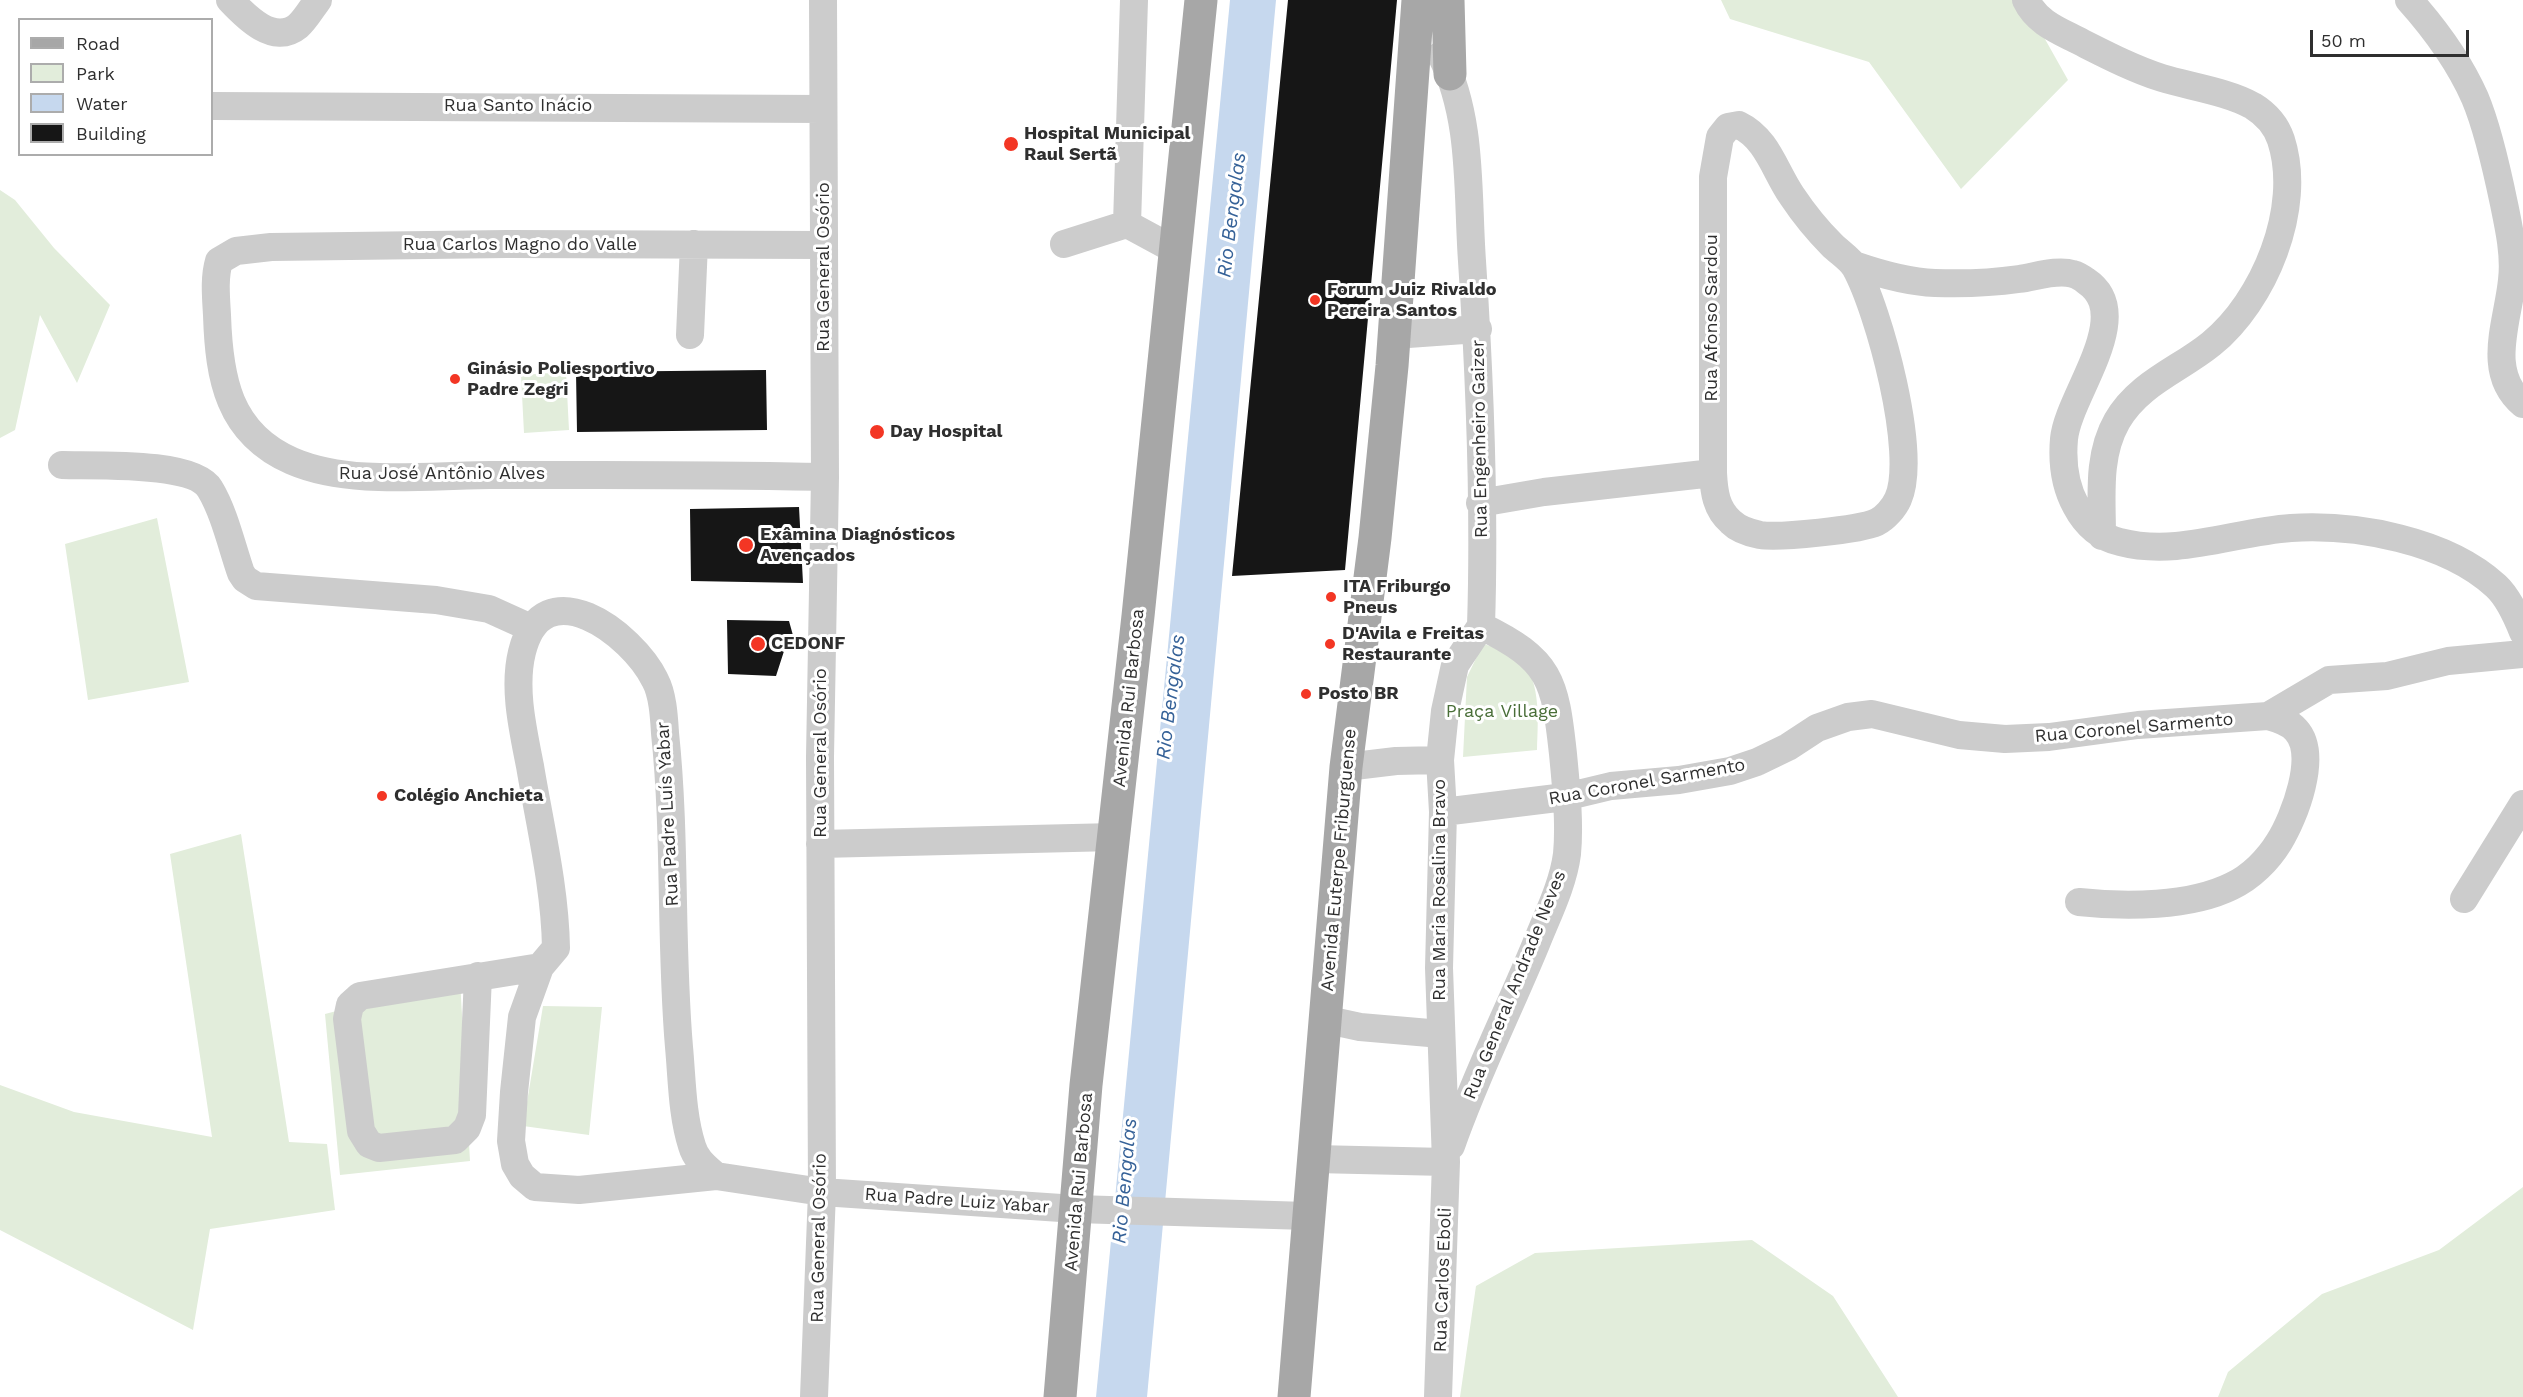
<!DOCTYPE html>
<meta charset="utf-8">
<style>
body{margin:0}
#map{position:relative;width:2523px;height:1397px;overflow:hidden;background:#fff;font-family:"Work Sans",sans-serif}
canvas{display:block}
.legend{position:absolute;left:18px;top:18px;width:195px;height:138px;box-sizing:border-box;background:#fff;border:2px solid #acacac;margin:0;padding:8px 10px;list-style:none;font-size:18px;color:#2f2f2f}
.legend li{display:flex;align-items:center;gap:12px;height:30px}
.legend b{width:30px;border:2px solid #acacac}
.scale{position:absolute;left:2310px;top:30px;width:159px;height:27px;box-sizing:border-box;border:3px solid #2f2f2f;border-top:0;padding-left:8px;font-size:18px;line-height:21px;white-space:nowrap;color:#2f2f2f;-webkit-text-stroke:4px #fff;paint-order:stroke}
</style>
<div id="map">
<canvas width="2523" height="1397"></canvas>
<ul class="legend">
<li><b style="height:8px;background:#a7a7a7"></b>Road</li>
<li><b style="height:16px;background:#e2eddb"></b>Park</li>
<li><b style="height:16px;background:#c6d8ee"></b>Water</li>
<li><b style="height:16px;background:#161616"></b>Building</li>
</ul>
<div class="scale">50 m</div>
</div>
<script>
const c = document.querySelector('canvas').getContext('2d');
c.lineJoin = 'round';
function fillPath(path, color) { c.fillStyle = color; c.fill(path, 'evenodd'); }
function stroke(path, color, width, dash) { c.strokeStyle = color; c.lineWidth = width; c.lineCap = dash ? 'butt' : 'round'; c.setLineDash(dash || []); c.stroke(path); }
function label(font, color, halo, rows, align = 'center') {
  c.font = font + ' "Work Sans",sans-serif'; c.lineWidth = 6; c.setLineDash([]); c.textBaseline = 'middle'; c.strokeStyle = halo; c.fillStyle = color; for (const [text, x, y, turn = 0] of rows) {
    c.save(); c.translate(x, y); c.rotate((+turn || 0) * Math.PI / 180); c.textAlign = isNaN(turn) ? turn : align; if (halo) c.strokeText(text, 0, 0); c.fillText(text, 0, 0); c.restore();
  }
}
fillPath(new Path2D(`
 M 1721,0 L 2023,0 L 2068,80 L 1961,189 L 1869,62 L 1730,19 Z
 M 0,190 L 15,200 L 54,248 L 110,305 L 77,383 L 40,315 L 15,430 L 0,438 Z
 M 566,372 L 569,430 L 524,433 L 521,375 Z
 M 157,518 L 189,682 L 88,700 L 65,544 Z
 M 1483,644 C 1492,647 1507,648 1515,653 C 1542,675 1538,719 1537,750 L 1463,757 L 1467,677 Z
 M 241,834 L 289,1142 L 327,1144 L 335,1210 L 210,1229 L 193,1330 L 0,1230 L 0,1085 L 74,1112 L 212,1137 L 170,854 Z
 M 460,979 L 470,1161 L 340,1175 L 325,1014 Z
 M 543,1006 L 602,1007 L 589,1135 L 523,1126 Z
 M 2523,1187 L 2523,1397 L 2218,1397 L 2228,1372 L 2322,1294 L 2439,1250 Z
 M 1752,1240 L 1833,1296 L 1898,1397 L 1460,1397 L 1476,1286 L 1535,1253 Z`), '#e2eddb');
fillPath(new Path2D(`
 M 1230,0 L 1276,0 L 1147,1397 L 1096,1397 Z`), '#c6d8ee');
fillPath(new Path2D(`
 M 1288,0 L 1397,0 L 1345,570 L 1232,576 Z
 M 766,370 L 767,430 L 577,432 L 576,372 Z
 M 799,507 L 803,583 L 691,581 L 690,509 Z
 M 727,620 L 789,621 L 794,639 L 785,648 L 776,676 L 728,674 Z`), '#161616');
stroke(new Path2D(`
 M 230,0 C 246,17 274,46 298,26 C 305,20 312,8 318,0
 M 1134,0 L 1127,224 L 1175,250
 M 2026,0 C 2036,21 2055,29 2075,39 C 2103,53 2131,68 2162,78 C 2188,86 2229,92 2253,106 C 2266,114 2276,125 2281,140 C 2303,208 2264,301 2211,344 C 2179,370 2139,383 2117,421 C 2097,456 2102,497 2102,536
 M 2409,0 C 2435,29 2459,62 2475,98 C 2486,124 2498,175 2504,204 C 2509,228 2515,256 2512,280 C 2508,322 2485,372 2523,404
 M 1441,55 C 1473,119 1467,191 1472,261 C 1480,383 1485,504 1481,626
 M 213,106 L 823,109
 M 1064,244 L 1127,224
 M 823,245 L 507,244 L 271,247 L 236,251 L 219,261 C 214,278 216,297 217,315 C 219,378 228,433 292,461 C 350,486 428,475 490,475 C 602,475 713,474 825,477
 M 1854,265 C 1880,274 1908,282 1935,283 C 1964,284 1991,283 2019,279 C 2035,277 2057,269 2073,274 C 2077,275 2082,278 2086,281 C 2137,315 2068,395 2064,439 C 2062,462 2065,486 2076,506 C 2086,525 2099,537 2120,542 C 2177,557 2234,532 2291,528 C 2356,524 2446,540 2496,586 C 2508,597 2517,617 2523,632
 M 690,335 L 694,244
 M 1394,335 L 1478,329
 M 62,465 C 94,466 194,461 210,489 C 224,512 232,547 241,573 L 245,579 L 256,586 L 436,600 L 489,609 L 531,628
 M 1480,503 L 1544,492 L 1713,473 L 1713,177 L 1720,137 L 1728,127 L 1739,125 C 1768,139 1775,172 1792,196 C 1804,214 1817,230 1832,245 C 1839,252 1850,259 1855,267 C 1879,310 1918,454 1898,499 C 1894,508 1885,518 1877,522 C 1860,530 1779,538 1760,535 C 1750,533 1738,529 1731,522 C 1716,509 1714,492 1713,473
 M 2268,716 L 2329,680 L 2387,676 L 2448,661 L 2523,654
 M 1346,767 L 1396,761 L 1440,760
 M 1443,812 L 1565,797 L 1611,786 L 1679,780 L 1730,771 L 1757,762 L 1788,747 L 1817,728 L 1848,717 L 1872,714 L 1959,735 L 2005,739 L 2049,737 L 2138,725 L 2268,716 C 2279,719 2289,722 2296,730 C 2319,755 2294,818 2279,842 C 2268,860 2251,877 2232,886 C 2190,907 2125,907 2079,902
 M 820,844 L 1115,837
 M 2464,899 L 2523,804
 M 478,976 L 472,1115 L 467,1128 L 455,1140 L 379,1148 L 369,1144 L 361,1131 L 347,1019 L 350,1005 L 360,996 L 540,967
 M 1323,1019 L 1360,1027 L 1441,1034
 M 1451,1146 C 1475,1077 1508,1012 1536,944 C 1547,916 1563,885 1567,854 C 1570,822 1566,786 1563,754 C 1555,680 1551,660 1481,626
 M 1315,1159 L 1446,1162
 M 716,1176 C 706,1167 696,1160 692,1146 C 682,1115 682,1079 679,1047 C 670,943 676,837 665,733 C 664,717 663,695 655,680 C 632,633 543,567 522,652 C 513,688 523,730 530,766 C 540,826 555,887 556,948 L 540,967 L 522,1017 L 514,1092 L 511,1141 L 515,1164 L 522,1176 L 535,1187 L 579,1190 L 716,1176 L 822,1192 L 1076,1209 L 1307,1216
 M 814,1397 L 822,1192 L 820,757 L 825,477 L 823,0
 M 1438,1397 L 1446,1162 L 1439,968 L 1443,812 L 1440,760 L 1445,711 L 1455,665 L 1481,626`), '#ccc', 28);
stroke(new Path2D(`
 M 1448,0 L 1450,74
 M 1060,1397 L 1086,1085 L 1138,616 L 1201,0
 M 1294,1397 L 1346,767 L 1375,538 L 1392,366 L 1418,0`), '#a7a7a7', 33);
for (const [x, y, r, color] of [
 [1011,144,8,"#f33624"],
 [1315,300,6,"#f33624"],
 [455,379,6,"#f33624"],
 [877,432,8,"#f33624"],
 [746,545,8,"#f33624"],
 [1331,597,6,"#f33624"],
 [758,644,8,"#f33624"],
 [1330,644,6,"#f33624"],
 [1306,694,6,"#f33624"],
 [382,796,6,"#f33624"]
]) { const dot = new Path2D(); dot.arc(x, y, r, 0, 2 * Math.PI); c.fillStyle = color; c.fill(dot); stroke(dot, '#fff', 2); }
label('18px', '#2f2f2f', '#fff', [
 ["Rua Santo Inácio",518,106],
 ["Rua Carlos Magno do Valle",520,245],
 ["Rua General Osório",824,267,-90],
 ["Rua Afonso Sardou",1712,318,-90],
 ["Rua Engenheiro Gaizer",1480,439,-91],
 ["Rua José Antônio Alves",442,474],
 ["Avenida Rui Barbosa",1129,698,-84],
 ["Rua Coronel Sarmento",2134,728,-5],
 ["Rua General Osório",821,753,-90],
 ["Rua Coronel Sarmento",1647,782,-10],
 ["Rua Padre Luís Yabar",668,814,-93],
 ["Avenida Euterpe Friburguense",1339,860,-85],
 ["Rua Maria Rosalina Bravo",1440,890,-90],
 ["Rua General Andrade Neves",1515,985,-68],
 ["Avenida Rui Barbosa",1079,1182,-85],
 ["Rua Padre Luiz Yabar",957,1201,4],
 ["Rua General Osório",819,1238,-89],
 ["Rua Carlos Eboli",1443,1280,-88]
]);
label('bold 18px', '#2f2f2f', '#fff', [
 ["Hospital Municipal",1024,134],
 ["Raul Sertã",1024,155],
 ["Forum Juiz Rivaldo",1327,290],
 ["Pereira Santos",1327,311],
 ["Ginásio Poliesportivo",467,369],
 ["Padre Zegri",467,390],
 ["Day Hospital",890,432],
 ["Exâmina Diagnósticos",760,535],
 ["Avençados",760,556],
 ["ITA Friburgo",1343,587],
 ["Pneus",1343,608],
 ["D'Avila e Freitas",1342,634],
 ["Restaurante",1342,655],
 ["CEDONF",771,644],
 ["Posto BR",1318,694],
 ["Colégio Anchieta",394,796]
], 'left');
label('18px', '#496e38', '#fff', [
 ["Praça Village",1502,712]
]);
label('italic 20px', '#366298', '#fff', [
 ["Rio Bengalas",1232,215,-83],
 ["Rio Bengalas",1171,697,-83],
 ["Rio Bengalas",1125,1181,-85]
]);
</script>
